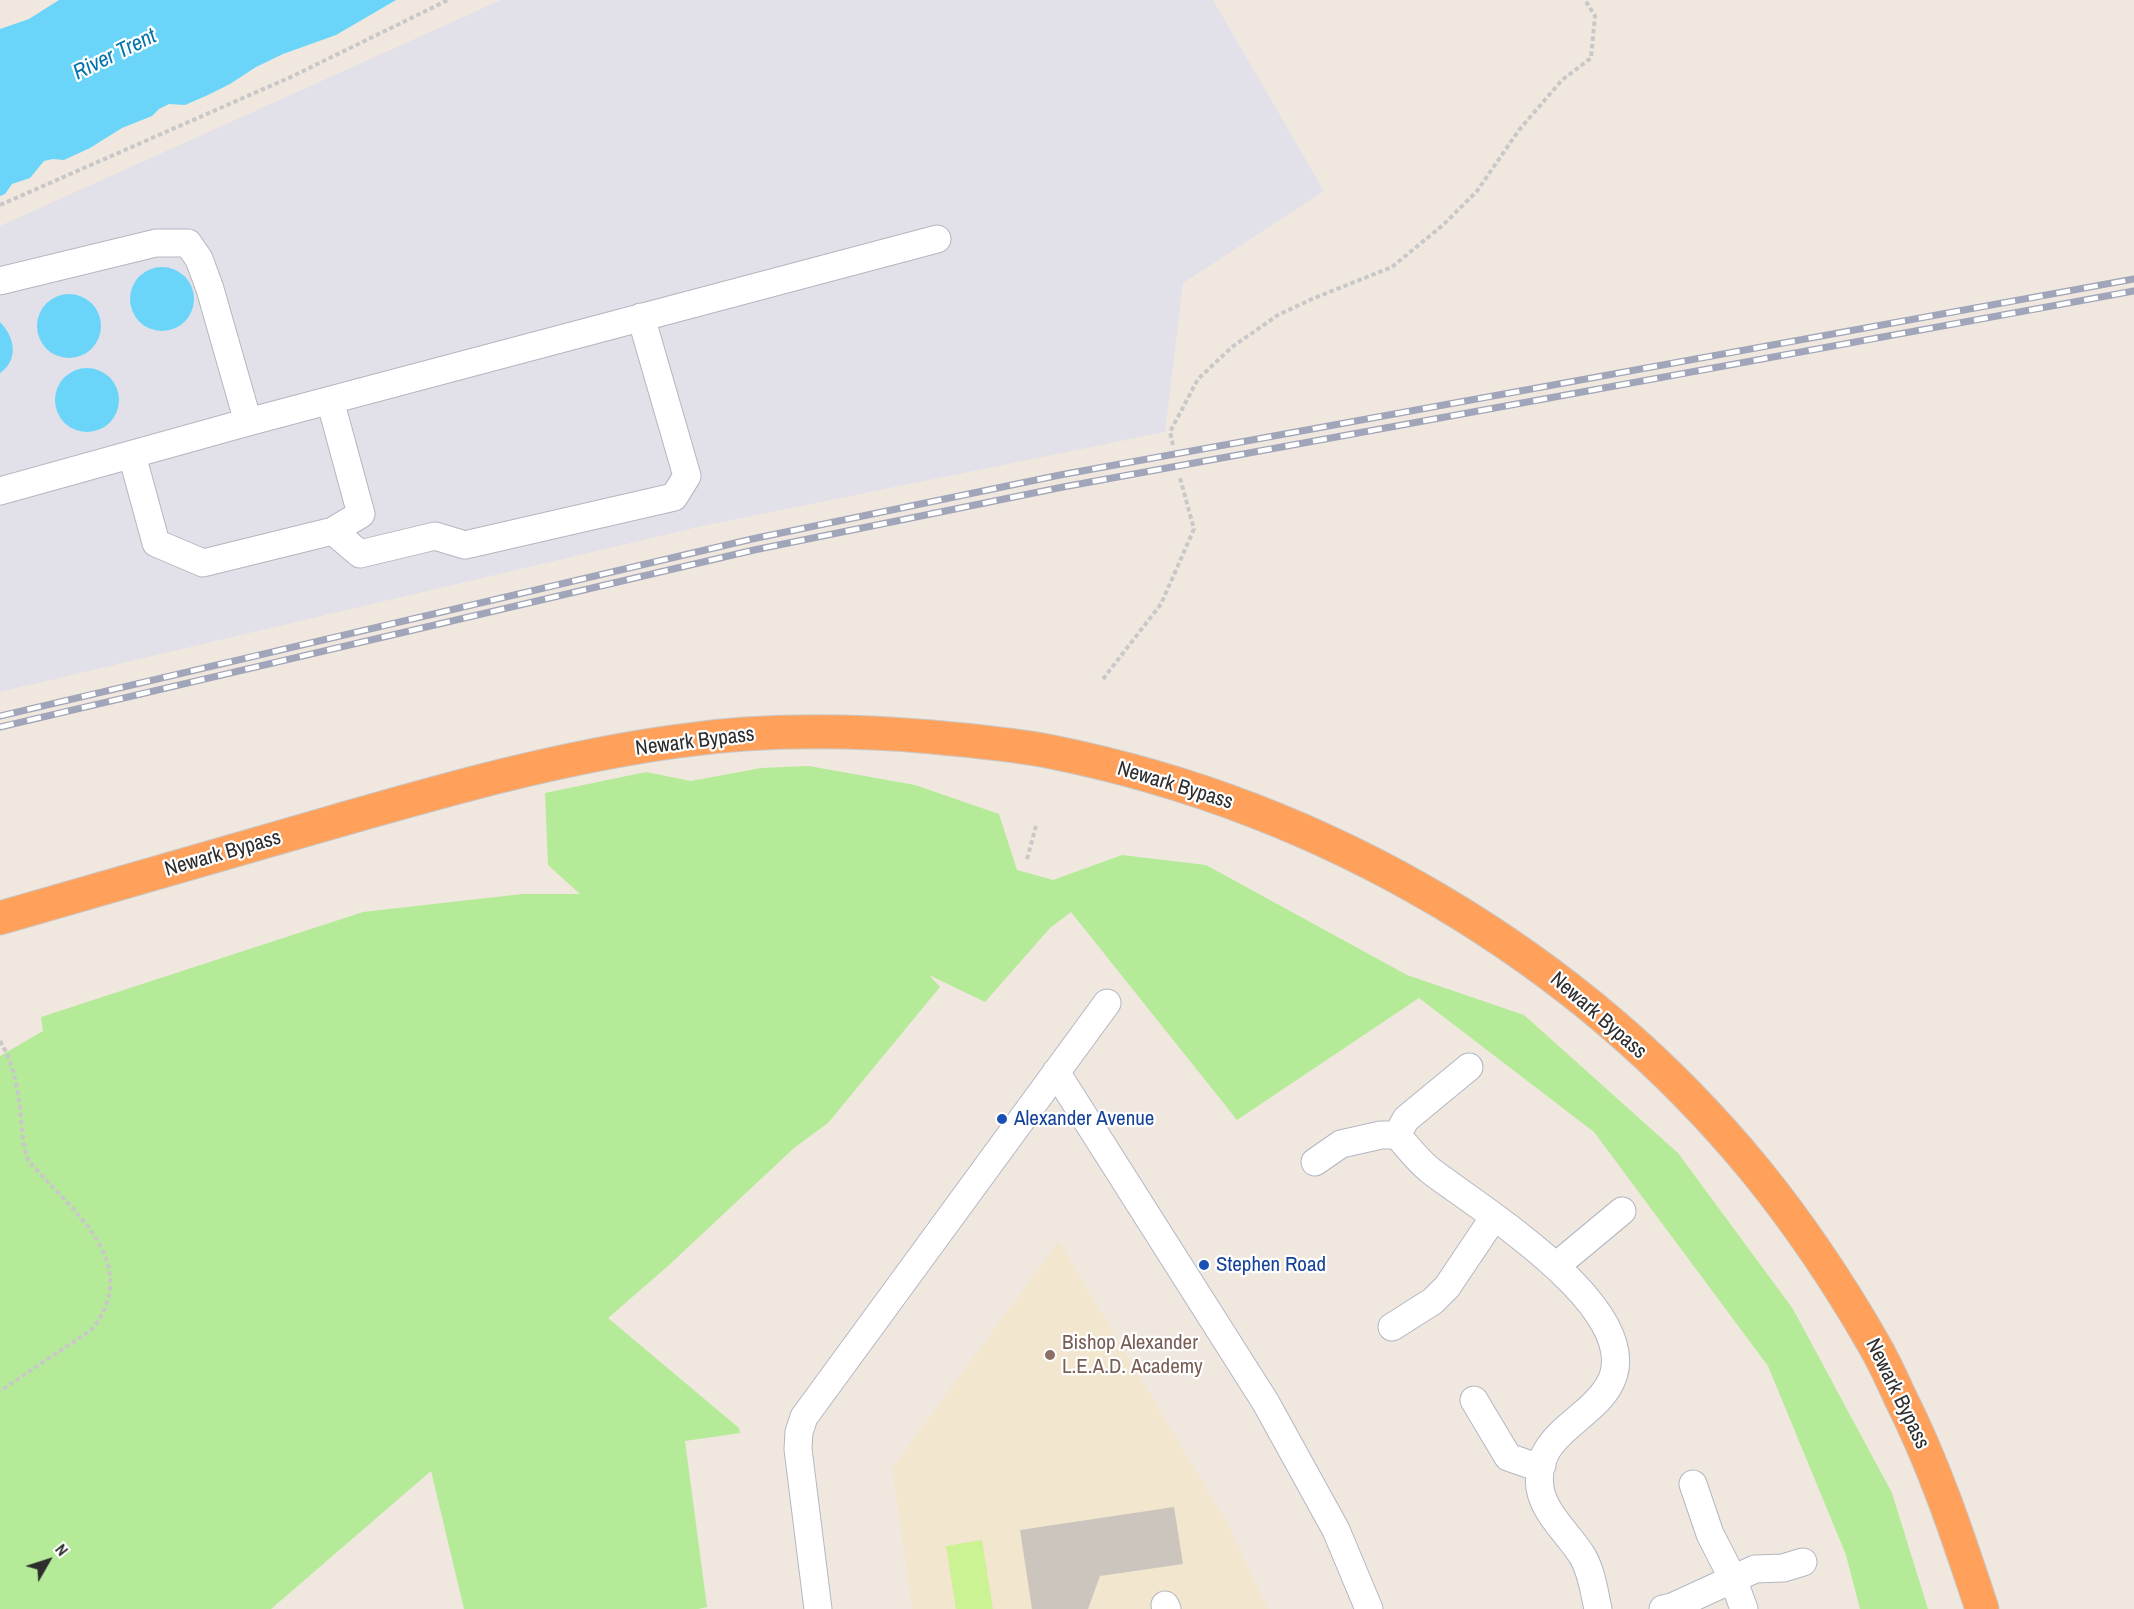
<!DOCTYPE html>
<style>
body{margin:0}
#map{position:relative;width:2134px;height:1609px;overflow:hidden;background:#f0e8df;font-family:"Archivo Narrow",sans-serif}
canvas{display:block}
.north{position:absolute;left:18px;top:1531px;width:60px;height:60px;-webkit-text-stroke:4px #fff;paint-order:stroke;rotate:51deg;font-size:16px;font-weight:700;line-height:24px;text-align:center;color:#2d2d2d}
.north::after{content:'';display:block;margin:auto;width:21px;height:27px;background:#2d2d2d;clip-path:polygon(50% 0,100% 100%,50% 72%,0 100%)}
</style>
<div id="map">
<canvas width="2134" height="1609"></canvas>
<div class="north">N</div>
</div>
<script>
const c = document.querySelector('canvas').getContext('2d');
c.lineJoin = 'round';
function fillPath(path, color) { c.fillStyle = color; c.fill(path, 'evenodd'); }
function stroke(path, color, width, dash) { c.strokeStyle = color; c.lineWidth = width; c.lineCap = dash ? 'butt' : 'round'; c.setLineDash(dash || []); c.stroke(path); }
function label(font, color, halo, rows, align = 'center') {
  c.font = font + ' "Archivo Narrow",sans-serif'; c.lineWidth = 4.5; c.setLineDash([]); c.textBaseline = 'middle'; c.strokeStyle = halo; c.fillStyle = color; for (const [text, x, y, turn = 0] of rows) {
    c.save(); c.translate(x, y); c.rotate((+turn || 0) * Math.PI / 180); c.textAlign = isNaN(turn) ? turn : align; if (halo) c.strokeText(text, 0, 0); c.fillText(text, 0, 0); c.restore();
  }
}
fillPath(new Path2D(`
 M 501,0 L 1213,0 L 1324,191 L 1183,283 L 1165,432 L 698,527 L 0,692 L 0,226 Z`), '#e2e0e8');
fillPath(new Path2D(`
 M 1059,1241 L 1227,1523 L 1268,1609 L 912,1609 L 892,1468 Z`), '#f2e6ce');
fillPath(new Path2D(`
 M 809,766 L 915,785 L 999,814 L 1017,870 L 1053,880 L 1122,855 L 1206,865 L 1407,975 L 1524,1015 L 1678,1153 L 1793,1309 L 1892,1493 L 1928,1609 L 1860,1609 L 1846,1555 L 1768,1366 L 1594,1132 L 1419,998 L 1237,1120 L 1071,912 L 1050,928 L 985,1002 L 929,975 L 940,987 L 828,1123 L 794,1148 L 668,1266 L 608,1318 L 739,1428 L 740,1433 L 685,1441 L 707,1607 L 698,1609 L 464,1609 L 431,1471 L 271,1609 L 0,1609 L 0,1056 L 43,1031 L 41,1017 L 363,912 L 522,894 L 580,894 L 548,865 L 545,793 L 646,772 L 691,781 L 761,768 Z`), '#b5ea98');
fillPath(new Path2D(`
 M 982,1540 L 993,1609 L 956,1609 L 946,1546 Z`), '#cbf293');
fillPath(new Path2D(`
 M 59,0 L 396,0 L 336,35 L 283,54 L 256,67 L 230,84 L 208,95 L 185,105 L 169,104 L 159,109 L 152,116 L 122,128 L 90,148 L 64,160 L 53,159 L 44,161 L 30,178 L 12,184 L 5,194 L 0,196 L 0,29 L 29,19 Z
 M130 299a32 32 0 1 1 64 0a32 32 0 1 1-64 0Z
 M37 326a32 32 0 1 1 64 0a32 32 0 1 1-64 0Z
 M 0,322 C 15,337 19,360 0,373 Z
 M55 400a32 32 0 1 1 64 0a32 32 0 1 1-64 0Z`), '#6bd5f9');
fillPath(new Path2D(`
 M 1174,1507 L 1183,1564 L 1100,1576 L 1088,1609 L 1032,1609 L 1020,1530 Z`), '#cbc5be');
const minor = new Path2D(`
 M 0,281 L 156,243 L 188,243 L 199,259 L 210,289 L 248,422
 M 330,400 L 361,514 L 333,531
 M 132,455 L 156,543 L 203,563 L 333,531 L 360,554 L 435,536 L 465,545 L 674,497 L 687,476 L 641,317
 M 0,491 L 248,422 L 937,239
 M 1056,1072 L 1266,1403 L 1336,1530 L 1369,1609
 M 1397,1135 C 1408,1147 1418,1161 1431,1171 C 1477,1207 1654,1313 1608,1387 C 1586,1423 1533,1435 1540,1488 C 1544,1514 1570,1535 1583,1557 C 1592,1573 1594,1591 1598,1609
 M 1397,1135 L 1406,1119 L 1469,1067
 M 1315,1162 L 1341,1144 L 1381,1135 L 1397,1135
 M 1556,1266 L 1622,1211
 M 1392,1327 L 1433,1301 L 1447,1287 L 1494,1217
 M 1474,1400 L 1508,1457 L 1528,1464 L 1542,1465
 M 1693,1484 L 1710,1534 L 1733,1579 L 1744,1609
 M 1165,1605 L 1167,1609
 M 818,1609 L 798,1449 L 799,1432 L 804,1417 L 1107,1003
 M 1663,1609 L 1672,1607 L 1755,1569 L 1783,1568 L 1803,1562`);
const highway = new Path2D(`
 M 0,918 C 109,887 217,855 326,824 C 441,791 559,757 679,741 C 762,729 849,730 932,737 C 972,741 1013,744 1052,752 C 1325,807 1579,955 1756,1171 C 1799,1224 1838,1282 1872,1341 C 1882,1358 1891,1377 1899,1395 C 1934,1464 1958,1536 1982,1609`);
stroke(minor, '#b3b6c2', 29);
stroke(highway, '#c8c8c8', 35);
stroke(new Path2D(`
 M 0,205 L 293,76 L 448,0
 M 1173,445 L 1170,432 L 1198,379 L 1232,347 L 1278,315 L 1312,299 L 1392,267 L 1443,225 L 1477,191 L 1519,130 L 1562,80 L 1591,58 L 1595,16 L 1585,0
 M 1103,679 L 1161,604 L 1194,529 L 1180,478
 M 1027,859 L 1036,826
 M 0,1041 C 13,1062 17,1085 20,1109 C 22,1126 22,1143 28,1160 C 68,1208 147,1263 91,1330 L 0,1391`), '#c8c8c8', 4, [4.5, 3]);
stroke(minor, '#fff', 27);
stroke(highway, '#ffa05b', 33);
const rail = new Path2D(`
 M 0,716 L 752,539 L 1060,475 L 2134,279
 M 0,727 L 754,550 L 1063,487 L 2134,291`);
stroke(rail, '#a1a5b9', 7);
stroke(rail, '#fff', 4.5, [14]);
for (const [x, y, r, color] of [
 [1002,1119,6,"#1a4fb4"],
 [1204,1265,6,"#1a4fb4"],
 [1050,1355,6,"#8d6e63"]
]) { const dot = new Path2D(); dot.arc(x, y, r, 0, 2 * Math.PI); c.fillStyle = color; c.fill(dot); stroke(dot, '#fff', 2); }
label('21px', '#2d2d2d', '#fff', [
 ["Newark Bypass",695,742,-7],
 ["Newark Bypass",1175,786,17],
 ["Newark Bypass",223,854,-16],
 ["Newark Bypass",1598,1016,41],
 ["Newark Bypass",1897,1394,64]
]);
label('21px', '#164399', '#fff', [
 ["Alexander Avenue",1014,1119],
 ["Stephen Road",1216,1265]
], 'left');
label('21px', '#785e54', '#fff', [
 ["Bishop Alexander",1062,1343],
 ["L.E.A.D. Academy",1062,1367]
], 'left');
label('italic 22px', '#0274ad', '#fff', [
 ["River Trent",115,55,-26]
]);
</script>
